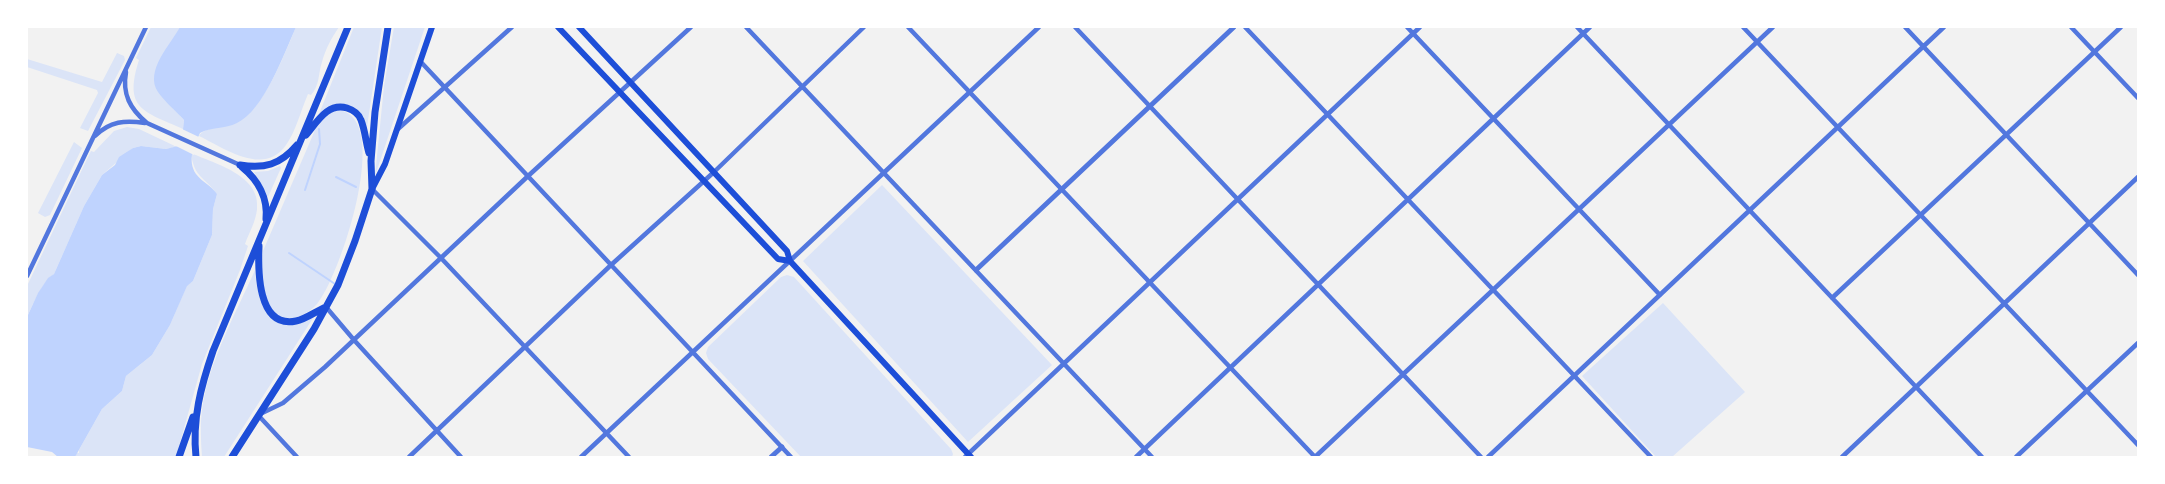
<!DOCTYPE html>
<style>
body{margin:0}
#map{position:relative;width:2165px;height:484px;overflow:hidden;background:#f2f2f2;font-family:Helvetica,sans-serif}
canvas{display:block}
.frame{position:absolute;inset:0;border:28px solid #fff;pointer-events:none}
</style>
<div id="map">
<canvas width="2165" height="484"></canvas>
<div class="frame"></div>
</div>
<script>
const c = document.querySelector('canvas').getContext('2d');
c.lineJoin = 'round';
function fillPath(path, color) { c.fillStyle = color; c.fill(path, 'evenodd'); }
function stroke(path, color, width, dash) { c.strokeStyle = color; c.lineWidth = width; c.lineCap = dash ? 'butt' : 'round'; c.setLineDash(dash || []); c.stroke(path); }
fillPath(new Path2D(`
 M 151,27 L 180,27 L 173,107 L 184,120 L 183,129 C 144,111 123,110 139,60 L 136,58 Z
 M 296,27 L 339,27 C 332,37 325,50 322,62 C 318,74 320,85 311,95 L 308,94 C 301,110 296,131 286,145 C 264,177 224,148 199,136 C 206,125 226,129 237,122 C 265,107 284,55 296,27 Z
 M 354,27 L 382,27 L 367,127 L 364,117 L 352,107 L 319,114 Z
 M 394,27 L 425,27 L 375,176 L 384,86 Z
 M 117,53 L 124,56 L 125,60 L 88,131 L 80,128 L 98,93 L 97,90 L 27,67 L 27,59 L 102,82 Z
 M 338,110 C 394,116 340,277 317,304 C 300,323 272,326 265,296 C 261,282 261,265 263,251 L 315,130 L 327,114 Z
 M 127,127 L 139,129 L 177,147 L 166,149 L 141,146 L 133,148 L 102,175 L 84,206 L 54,274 C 41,284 34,302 27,317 L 27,286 L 87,159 L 91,151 L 94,152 L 114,131 Z
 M 74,142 L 82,148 L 50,215 L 45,217 L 38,213 Z
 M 191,153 C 215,164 261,175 257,209 C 256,221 249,233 245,244 L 248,246 L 240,270 L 202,364 L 176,457 L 75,457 L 77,453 L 79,453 L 79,450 L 102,409 L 122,391 L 126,376 L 152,355 L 170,325 L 187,285 L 193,281 L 212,235 L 213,209 L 217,194 C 205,177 194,178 191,153 Z
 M 280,166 L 281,168 L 268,197 L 254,172 L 268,171 Z
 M 882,185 L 1052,365 L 968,442 L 803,261 Z
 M 255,270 C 258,307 272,342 315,315 L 224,457 L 202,457 C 201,441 200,426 202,410 C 208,363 236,313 255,270 Z
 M 787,275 L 794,277 L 951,449 L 953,454 L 952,457 L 801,457 L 708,359 L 706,353 L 708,347 L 781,277 Z
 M 1663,303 L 1745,392 L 1672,457 L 1656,457 L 1582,376 Z`), '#dbe4f7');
fillPath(new Path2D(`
 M 180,27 L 296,27 C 284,54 264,110 237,123 C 225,129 211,127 200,133 C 194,146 187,160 196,174 C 202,182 212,186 217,194 L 213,209 L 212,235 L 193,281 L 187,286 L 170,325 L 152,355 L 126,376 L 122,391 L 102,409 L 75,457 L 58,457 L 52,452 L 27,447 L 27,317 L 38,293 L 48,278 L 54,274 L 84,206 L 102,175 L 115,165 L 119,157 L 133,148 L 141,146 L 166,149 L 178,146 L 183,129 L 184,120 C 176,111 165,102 158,92 C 144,71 171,44 180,27 Z`), '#bfd3fe');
fillPath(new Path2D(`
 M 182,129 L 201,138 L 194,155 L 174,145 Z`), '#f2f2f2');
stroke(new Path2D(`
 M 336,177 L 356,187
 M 305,190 L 320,144 L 319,129
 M 289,253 L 335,284`), '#bfd3fe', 2);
stroke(new Path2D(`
 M 746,27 L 1152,457
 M 908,27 L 1315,457 L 1773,27
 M 1075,27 L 1481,457
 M 1245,27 L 1651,457
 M 1407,27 L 1660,295
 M 1577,27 L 1982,457
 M 1743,27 L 2138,445
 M 1905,27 L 2138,275
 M 2071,27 L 2138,98
 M 420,61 L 791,457
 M 126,72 C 122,94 130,109 147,123 L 240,165
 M 398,129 L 512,27
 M 95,136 C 110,121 125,120 145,123
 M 372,189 L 441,258 L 629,457
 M 27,276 L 146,27
 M 1832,298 L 2121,27
 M 326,307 L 354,340 L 461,457
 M 297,457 L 258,415 L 283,403 L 325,367 L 527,177 L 691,27
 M 409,457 L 611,265 L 714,172 L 864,27
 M 581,457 L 1039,27
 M 965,457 L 1420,27
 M 1136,457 L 1590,27
 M 1488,457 L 1944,27
 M 1842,457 L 2138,177
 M 2016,457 L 2138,343`), '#5277de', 4.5);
stroke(new Path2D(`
 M 976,270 L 1234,27
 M 771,457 L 782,447`), '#5277de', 5);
stroke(new Path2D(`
 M 558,27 L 778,259 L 790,261
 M 579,27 L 787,251 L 790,261 L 971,457
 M 372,189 L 385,164 L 432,27`), '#1d4ed8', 6);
stroke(new Path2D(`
 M 306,135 C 317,122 328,102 347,108 C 353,110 359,114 361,120 C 365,130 366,143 369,153
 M 240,165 C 264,169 280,165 297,145
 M 242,167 C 258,180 268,198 266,219
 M 259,246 C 258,269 257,329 296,321 C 306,319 316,311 326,307
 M 179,457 L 193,417
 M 196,457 C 192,419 201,386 213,351 L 348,27
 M 232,457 L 314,329 L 338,285 L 355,241 L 372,189 L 371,161 L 375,112 L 388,27`), '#1d4ed8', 7);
</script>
